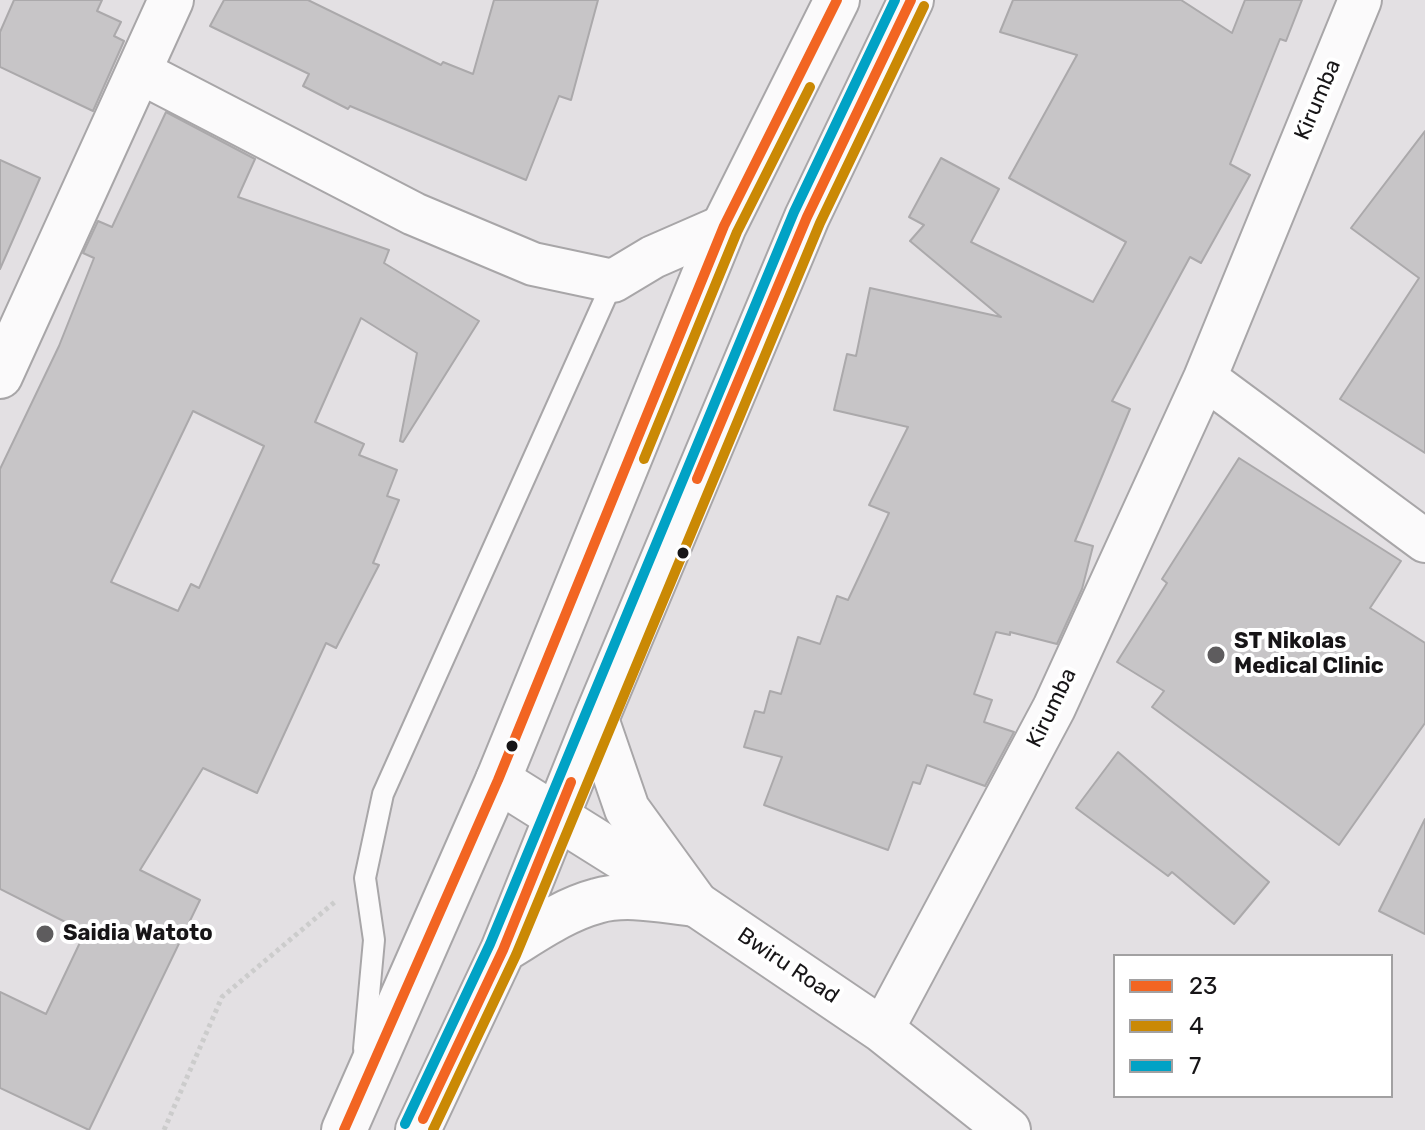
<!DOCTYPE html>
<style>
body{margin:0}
#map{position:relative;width:1425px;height:1130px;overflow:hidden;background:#e3e0e3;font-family:Rubik,sans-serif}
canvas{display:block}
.legend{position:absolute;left:1113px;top:954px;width:280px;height:144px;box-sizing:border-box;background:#fff;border:2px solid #a2a1a2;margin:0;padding:10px 14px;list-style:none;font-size:24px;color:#171517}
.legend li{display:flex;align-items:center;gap:16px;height:40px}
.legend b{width:40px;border:2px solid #a2a1a2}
</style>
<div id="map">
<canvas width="1425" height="1130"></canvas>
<ul class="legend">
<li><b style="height:10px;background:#f26522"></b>23</li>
<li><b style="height:10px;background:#ca8905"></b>4</li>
<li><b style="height:10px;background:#01a2c5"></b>7</li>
</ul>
</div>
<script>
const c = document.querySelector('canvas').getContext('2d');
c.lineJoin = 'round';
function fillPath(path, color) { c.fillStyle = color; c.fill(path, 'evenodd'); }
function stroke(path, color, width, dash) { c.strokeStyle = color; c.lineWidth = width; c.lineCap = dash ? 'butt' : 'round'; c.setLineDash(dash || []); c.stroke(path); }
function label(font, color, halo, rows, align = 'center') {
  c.font = font + ' Rubik,sans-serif'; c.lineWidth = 8; c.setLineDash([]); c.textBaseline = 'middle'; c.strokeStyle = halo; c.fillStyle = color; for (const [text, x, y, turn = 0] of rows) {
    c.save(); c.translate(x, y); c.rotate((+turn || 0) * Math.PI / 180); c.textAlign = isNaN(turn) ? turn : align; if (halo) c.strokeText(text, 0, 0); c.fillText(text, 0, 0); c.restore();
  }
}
const building = new Path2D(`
 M 14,0 L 102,0 L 97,11 L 121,22 L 114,36 L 124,41 L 93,111 L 0,67 L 0,32 Z
 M 224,0 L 308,0 L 441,65 L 443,62 L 473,74 L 494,0 L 598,0 L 571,100 L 559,96 L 526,180 L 350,106 L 348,109 L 303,86 L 309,74 L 210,26 Z
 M 1013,0 L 1181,0 L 1232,33 L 1245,0 L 1302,0 L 1286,41 L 1280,39 L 1230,164 L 1250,175 L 1201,263 L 1190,257 L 1112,401 L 1130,409 L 1075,541 L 1093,546 L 1082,589 L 1057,644 L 1010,632 L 1010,635 L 996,632 L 974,694 L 992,700 L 984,722 L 1014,732 L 985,786 L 927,765 L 920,784 L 913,782 L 888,850 L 764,805 L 782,757 L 744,747 L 755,711 L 764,713 L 770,691 L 781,694 L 798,637 L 820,644 L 837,596 L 848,600 L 889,513 L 869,505 L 908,427 L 834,410 L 847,354 L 856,356 L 870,288 L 1001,317 L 910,241 L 924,225 L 909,217 L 941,158 L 999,189 L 971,242 L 1093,302 L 1126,242 L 1009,178 L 1077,55 L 1000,32 Z
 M 166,112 L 255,159 L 238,197 L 389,250 L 384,263 L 479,321 L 403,442 L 400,441 L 417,353 L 361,318 L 315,422 L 364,444 L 359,455 L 397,470 L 387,496 L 399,500 L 373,563 L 379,565 L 336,648 L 326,643 L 257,793 L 203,768 L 140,870 L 200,900 L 89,1130 L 0,1088 L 0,992 L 46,1014 L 85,932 L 0,889 L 0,469 L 59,346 L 94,258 L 83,253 L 98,221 L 112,227 ZM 193,411 L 264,446 L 199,588 L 191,584 L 178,611 L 111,582 Z
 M 1425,131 L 1425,453 L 1340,399 L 1419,278 L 1351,228 Z
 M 0,160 L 40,178 L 0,269 Z
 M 1239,458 L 1401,561 L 1370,608 L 1425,643 L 1425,723 L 1339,845 L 1152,707 L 1164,691 L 1117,662 L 1167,583 L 1162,579 Z
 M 1118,752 L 1269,882 L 1234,924 L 1172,872 L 1168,876 L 1076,808 Z
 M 1425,819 L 1425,934 L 1379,911 Z`);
fillPath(building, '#c7c5c7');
stroke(building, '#aba9ab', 2);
const lane = new Path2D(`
 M 364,1049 L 374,940 L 365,878 L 383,794 L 613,281`);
const street = new Path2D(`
 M 140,72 L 414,214 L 533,264 L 613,281 L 653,257 L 724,226
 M 1205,378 L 1425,541
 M 882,1030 L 1054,708 L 1205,378 L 1360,0`);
const secondary = new Path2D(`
 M 0,376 L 171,0
 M 498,780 L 696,904 L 882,1030 L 1008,1130`);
const primary = new Path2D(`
 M 596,719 L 627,809 L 696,904
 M 503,950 C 533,932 563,910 597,901 C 627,892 665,901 696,904
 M 344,1130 L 498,780 L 724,226 L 837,0
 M 418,1130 L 503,950 L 596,719 L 807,217 L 911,0`);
stroke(lane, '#a8a6a8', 24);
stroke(street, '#a8a6a8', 46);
stroke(secondary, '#a8a6a8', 48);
stroke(primary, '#a8a6a8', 48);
stroke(new Path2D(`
 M 164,1130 L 222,997 L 336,901`), '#ccc', 5, [4, 4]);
stroke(lane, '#fbfafb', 20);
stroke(street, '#fbfafb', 42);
stroke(secondary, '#fbfafb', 44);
stroke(primary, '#fbfafb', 44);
stroke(new Path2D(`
 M 697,479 L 807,217 L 911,0
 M 423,1119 L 503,950 L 571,782
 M 344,1130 L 498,780 L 724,226 L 837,0`), '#f26522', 10);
stroke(new Path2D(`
 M 644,459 L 737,232 L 810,87
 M 433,1130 L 516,955 L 820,223 L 924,6`), '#ca8905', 10);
stroke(new Path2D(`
 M 405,1124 L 490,944 L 794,212 L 895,0`), '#01a2c5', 10);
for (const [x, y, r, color] of [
 [683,553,7,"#171517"],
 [1216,655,10,"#5e5c5e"],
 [512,746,7,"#171517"],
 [45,934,10,"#5e5c5e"]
]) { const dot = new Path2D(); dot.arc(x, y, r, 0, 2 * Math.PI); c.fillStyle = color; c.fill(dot); stroke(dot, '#fff', 3); }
label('22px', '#171517', '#fff', [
 ["Kirumba",1318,100,-67],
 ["Kirumba",1052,708,-64],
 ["Bwiru Road",788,966,34]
]);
label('bold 22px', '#171517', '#fff', [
 ["ST Nikolas",1234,642],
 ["Medical Clinic",1234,667],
 ["Saidia Watoto",63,934]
], 'left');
</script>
